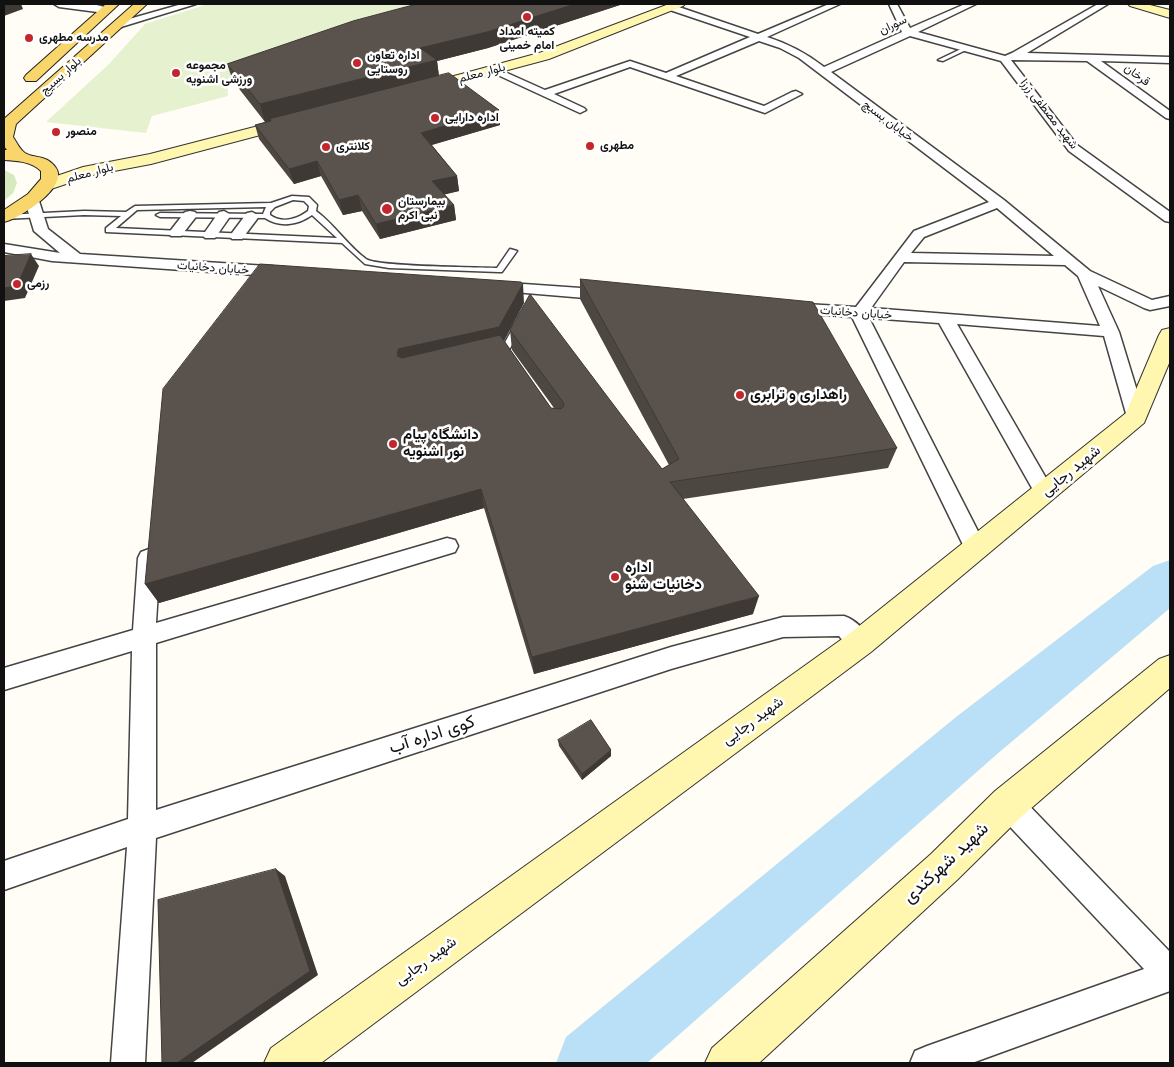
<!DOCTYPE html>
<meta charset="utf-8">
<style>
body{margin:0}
#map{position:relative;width:1174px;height:1067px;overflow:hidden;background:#fffdf5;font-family:"Libre Baskerville",serif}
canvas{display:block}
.frame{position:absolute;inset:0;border:5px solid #111;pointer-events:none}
</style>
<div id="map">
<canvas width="1174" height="1067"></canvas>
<div class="frame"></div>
</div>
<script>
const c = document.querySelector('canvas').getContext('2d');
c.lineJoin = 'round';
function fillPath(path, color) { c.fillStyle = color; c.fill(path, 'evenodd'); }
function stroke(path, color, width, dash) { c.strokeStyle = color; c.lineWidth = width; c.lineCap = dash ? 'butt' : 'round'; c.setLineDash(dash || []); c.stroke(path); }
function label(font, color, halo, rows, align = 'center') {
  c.font = font + ' "Libre Baskerville",Vazirmatn,serif'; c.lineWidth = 5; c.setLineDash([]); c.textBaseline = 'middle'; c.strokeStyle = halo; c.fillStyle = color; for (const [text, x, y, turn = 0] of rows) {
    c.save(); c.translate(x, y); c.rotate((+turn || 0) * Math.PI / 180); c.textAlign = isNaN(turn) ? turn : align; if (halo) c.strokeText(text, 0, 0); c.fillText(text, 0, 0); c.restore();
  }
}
fillPath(new Path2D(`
 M 4,170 L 14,175 L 17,183 L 13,193 L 4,201 Z`), '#d5ebbd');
fillPath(new Path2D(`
 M 208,4 L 433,4 L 394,21 L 227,82 L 228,96 L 152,116 L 146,133 L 46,122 L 109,64 L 145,24 Z`), '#e6f2cf');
fillPath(new Path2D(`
 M 1170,560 L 1170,608 L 996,755 L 647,1063 L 556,1063 L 566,1037 L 956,717 L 1153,566 Z`), '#b9e0f7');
const lane = new Path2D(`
 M 963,48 L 968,49 L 943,61 L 938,60 Z
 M 292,196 L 309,197 L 317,205 L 316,211 C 335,225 348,246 366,259 C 378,267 476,267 497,268 L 510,249 L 517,251 L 502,272 L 499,272 L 389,268 L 365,264 L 342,243 L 106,232 L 106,228 L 121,216 L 84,215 L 4,219 L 4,215 L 84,211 L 126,212 L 135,206 L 271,203 ZM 293,200 L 304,201 L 309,206 L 308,211 C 297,219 283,224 270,215 L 270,212 L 275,207 ZM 266,207 L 263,214 L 160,213 L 156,215 L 160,217 L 265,218 C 280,228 298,225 312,215 L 337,238 L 116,228 L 137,210 Z
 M 518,323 L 522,326 L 508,352 L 493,354 L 493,350 L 502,348 L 514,326 Z`);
const street = new Path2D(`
 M 54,4 C 67,3 100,2 110,10 L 105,13 L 59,7 Z
 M 182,4 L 196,4 L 121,27 L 115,27 L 113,25 L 115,23 Z
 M 670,4 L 758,34 L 829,4 L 840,4 L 767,37 C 789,44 806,53 824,67 L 902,32 L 889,4 L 897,4 L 910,28 L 965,4 L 976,4 L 918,32 L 1005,56 L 1012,53 L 1098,4 L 1108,4 L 1027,53 L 1170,57 L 1170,63 L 1101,61 L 1170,111 L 1170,119 L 1166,118 L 1087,61 L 1011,60 L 1077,145 L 1170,212 L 1170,222 L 1165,221 L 1069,151 L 1001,61 L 910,36 L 831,72 L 1004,200 L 1090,271 L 1152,300 L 1170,296 L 1170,306 L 1150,310 L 1144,308 L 1098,286 L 1119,332 L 1145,417 L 1143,421 L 1136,423 L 1129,421 L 1127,417 L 1104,336 L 957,324 L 1054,492 L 1051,497 L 1044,500 L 1037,497 L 939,323 L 869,318 L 987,549 L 984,555 L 976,558 L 968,555 L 852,317 L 789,313 L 783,311 L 781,308 L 783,305 L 789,303 L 856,307 L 914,231 L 989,202 L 799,58 L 780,48 L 759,41 L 676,76 L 764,106 L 792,92 L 796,91 L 802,94 L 765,113 L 630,67 L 554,94 L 584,108 L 586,110 L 580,113 L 487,70 L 488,68 L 496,68 L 545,90 L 630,61 L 666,73 L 750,37 L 667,9 L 667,5 ZM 997,208 L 1054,256 L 911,253 L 924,237 ZM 904,262 L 1065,265 L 1078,276 L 1100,326 L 871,308 Z
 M 32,197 L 39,201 L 48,229 L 80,254 L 283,267 L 288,269 L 291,272 L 288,275 L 283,277 L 52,261 L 4,252 L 4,244 L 60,253 L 34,231 L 25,201 Z
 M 190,211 L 195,212 L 197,215 L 195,218 L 181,236 L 171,236 L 169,233 L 171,230 L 185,212 Z
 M 224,211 L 231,215 L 215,238 L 205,238 L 203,235 L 205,232 L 219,212 Z
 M 252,212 L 259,216 L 257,219 L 242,239 L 232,239 L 230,236 L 232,233 L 247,213 Z
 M 495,282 L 609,290 L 615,292 L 617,295 L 615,298 L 609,300 L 490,290 L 487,287 L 490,284 Z
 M 447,538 L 455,540 L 458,546 L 455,552 L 156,643 L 156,810 L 671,647 L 783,617 L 844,616 C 856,620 866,631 872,643 L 868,650 C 852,656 849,647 839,636 L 783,637 L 671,669 L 156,838 L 145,1063 L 111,1063 L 127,847 L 4,890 L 4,861 L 128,819 L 132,651 L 4,690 L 4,668 L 133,630 L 138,558 L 141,552 L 149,549 L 157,552 L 160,558 L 156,623 Z
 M 1008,790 L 1018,794 L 1170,952 L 1170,991 L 972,1063 L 910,1063 L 915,1051 L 927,1046 L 1144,969 L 998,814 L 994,804 L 998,794 Z`);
const secondary = new Path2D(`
 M 669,4 L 685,4 L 683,6 L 549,59 L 422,93 L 417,92 L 415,89 L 417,86 L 539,53 Z
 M 1128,4 L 1146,4 L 1170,10 L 1170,18 L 1130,6 Z
 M 293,117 L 298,119 L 301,122 L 298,125 L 151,164 L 93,175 L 48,190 L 42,189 L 39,185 L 42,181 L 83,167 L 150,154 Z
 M 1170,328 L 1170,361 L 1144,423 L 871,652 L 321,1063 L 264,1063 L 271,1048 L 849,634 L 1126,413 L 1159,335 L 1162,330 Z
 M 1170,655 L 1170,688 L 1021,817 L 957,880 L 759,1063 L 705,1063 L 712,1048 L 931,854 L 995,791 L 1159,659 Z`);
const primary = new Path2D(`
 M 106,4 L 119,4 L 36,81 L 26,81 L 24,78 L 26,75 Z
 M 134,4 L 147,4 L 16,124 L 13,137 C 16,141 20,150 25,153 C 35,159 46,154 56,168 C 69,187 19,219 4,222 L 4,210 L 28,194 L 41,179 L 41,171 C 31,161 17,161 4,160 L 4,150 L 7,150 L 4,146 L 4,119 Z`);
stroke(lane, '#444', 3);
stroke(street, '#444', 3);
stroke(secondary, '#333', 2);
stroke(primary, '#222', 2);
fillPath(lane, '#fff');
fillPath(street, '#fff');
fillPath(secondary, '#fff6b0');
fillPath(primary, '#f9d66b');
fillPath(new Path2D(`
 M 417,4 L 623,4 L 488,48 L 437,61 L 439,76 L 499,110 L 500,125 L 432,145 L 457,176 L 459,191 L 444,194 L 454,205 L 456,220 L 380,239 L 362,211 L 343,215 L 321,176 L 294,184 L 259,139 L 255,125 L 265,122 L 233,81 L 227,64 Z
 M 580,279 L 897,448 L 888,468 L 683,499 L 753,614 L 534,674 L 484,508 L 159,603 L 145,584 L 524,303 L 504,341 L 551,408 L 554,408 L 512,350 L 510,330 L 662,469 L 669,465 L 580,299 Z
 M 558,740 L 611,750 L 611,756 L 582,780 L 559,746 Z`), '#4d4742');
fillPath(new Path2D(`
 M 4,4 L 21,4 L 23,9 L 4,16 Z
 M 575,4 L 623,4 L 488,48 L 437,61 L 439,77 L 270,119 L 270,121 L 265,122 L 260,104 L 420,48 Z
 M 499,110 L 500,125 L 424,147 L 421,133 Z
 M 317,161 L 321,176 L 294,184 L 289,169 Z
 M 457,176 L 459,191 L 435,197 L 432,181 Z
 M 358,195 L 362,211 L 343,215 L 339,200 Z
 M 454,205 L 456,220 L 380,239 L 376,224 Z
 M 31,254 L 39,266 L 25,298 L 4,301 L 4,288 Z
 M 523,284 L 524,303 L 501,346 L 403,369 L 397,356 L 398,349 Z
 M 481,489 L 484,508 L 159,603 L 145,584 Z
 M 759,596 L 753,614 L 534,674 L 532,657 Z
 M 611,750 L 611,756 L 582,780 L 582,774 Z
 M 276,869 L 285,876 L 318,975 L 192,1063 L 177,1063 Z`), '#3f3936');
const building = new Path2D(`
 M 417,4 L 575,4 L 487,32 L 420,48 L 437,60 L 260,104 L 227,64 L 353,21 Z
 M 449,73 L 499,110 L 421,133 L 457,176 L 432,181 L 454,205 L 376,224 L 358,195 L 339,200 L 317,161 L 289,169 L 255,125 L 271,121 L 270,119 Z
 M 31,254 L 17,286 L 4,288 L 4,256 Z
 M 260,264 L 521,282 L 523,284 L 499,327 L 398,349 L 397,356 L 402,358 L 500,335 L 551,408 L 561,409 L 564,406 L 563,402 L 510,330 L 530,294 L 662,469 L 679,459 L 580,279 L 813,302 L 897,448 L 670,482 L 759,596 L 532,657 L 481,489 L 145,584 L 163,389 Z
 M 591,720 L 611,750 L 582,774 L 558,740 Z
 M 276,869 L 310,971 L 177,1063 L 162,1063 L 158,900 Z`);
fillPath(building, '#5a524d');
stroke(building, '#3f3936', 1);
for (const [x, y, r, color] of [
 [527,17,5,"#c4262e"],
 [29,38,5,"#c4262e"],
 [357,63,5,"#c4262e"],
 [176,73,5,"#c4262e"],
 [435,118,5,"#c4262e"],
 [56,132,5,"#c4262e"],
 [590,146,5,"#c4262e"],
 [326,147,5,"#c4262e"],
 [387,209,6,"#c4262e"],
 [17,284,5,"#c4262e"],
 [740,395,5,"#c4262e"],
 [393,444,5,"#c4262e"],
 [615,577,5,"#c4262e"]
]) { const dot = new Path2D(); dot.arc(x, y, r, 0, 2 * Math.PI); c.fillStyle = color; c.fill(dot); stroke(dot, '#fff', 2); }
label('12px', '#111', '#fff', [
 ["سوران",893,25,-25],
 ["بلوار معلم",482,73,-15],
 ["قرخان",1137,75,36],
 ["بلوار بسیج",61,76,-42],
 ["شهید مصطفی زرزا",1049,114,52],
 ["خیابان بسبچ",888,121,37],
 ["بلوار معلم",90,173,-15],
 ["خیابان دخانیات",213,268,4],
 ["خیابان دخانیات",856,313,4]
]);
label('bold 12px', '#111', '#fff', [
 ["کمیته امداد",527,32,"center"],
 ["امام خمینی",527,46,"center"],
 ["مدرسه مطهری",39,38],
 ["اداره تعاون",367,56],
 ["روستایی",367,70],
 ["مجموعه",186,66],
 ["ورزشی اشنویه",186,80],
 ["اداره دارایی",445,118],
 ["منصور",66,132],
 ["مطهری",600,146],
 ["کلانتری",336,147],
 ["بیمارستان",398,202],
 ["نبی اکرم",398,216],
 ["رزمی",27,284]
], 'left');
label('bold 15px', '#111', '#fff', [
 ["راهداری و ترابری",750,395],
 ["دانشگاه پیام",403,435],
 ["نور اشنویه",403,452],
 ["اداره",625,568],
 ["دخانیات شنو",625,585]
], 'left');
label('15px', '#111', '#fff', [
 ["شهید رجایی",1071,471,-39],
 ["شهید رجایی",753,721,-36],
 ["شهید رجایی",426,961,-36]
]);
label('18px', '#111', '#fff', [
 ["کوی اداره آب",432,735,-18],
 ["شهید شهرکندی",946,863,-43]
]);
</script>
